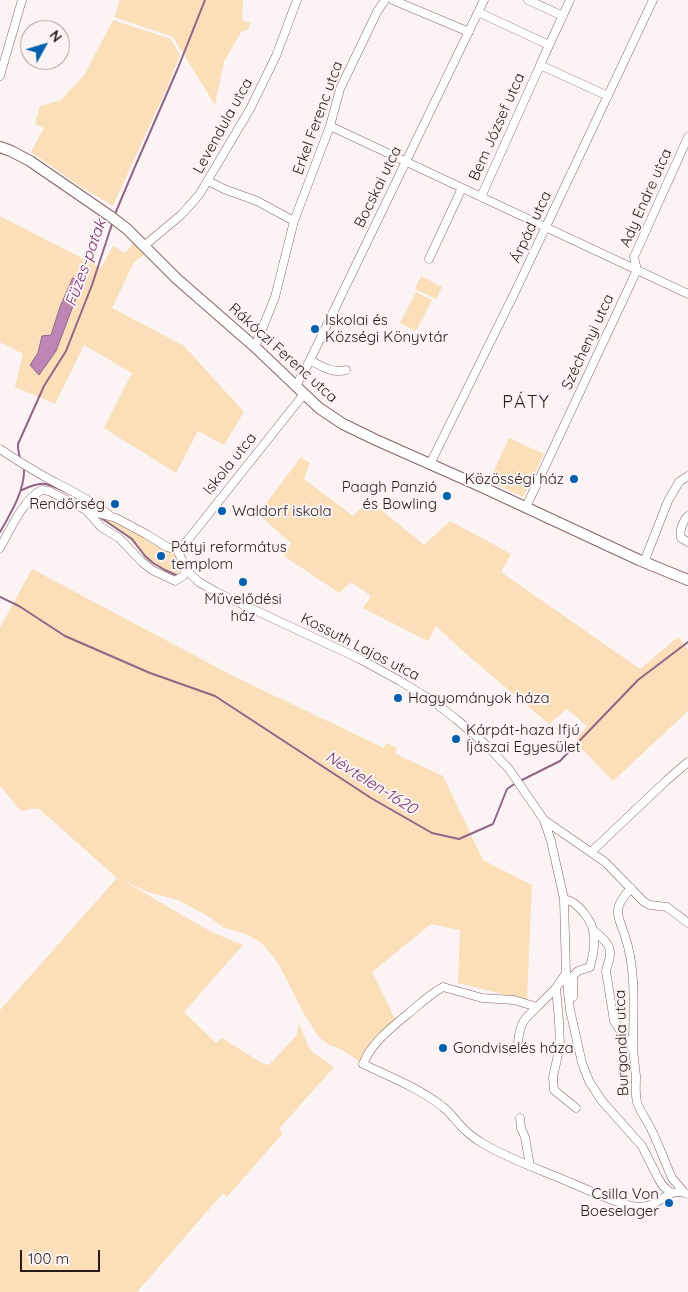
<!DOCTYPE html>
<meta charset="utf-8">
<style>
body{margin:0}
#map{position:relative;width:688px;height:1292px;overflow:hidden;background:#fcf4f4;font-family:Quicksand,sans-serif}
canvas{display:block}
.north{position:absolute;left:20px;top:20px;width:50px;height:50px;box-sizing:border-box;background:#fcf4f4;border:1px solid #a79d9d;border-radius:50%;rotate:51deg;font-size:14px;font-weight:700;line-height:20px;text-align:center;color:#281b1a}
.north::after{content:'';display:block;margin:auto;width:18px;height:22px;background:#0160ad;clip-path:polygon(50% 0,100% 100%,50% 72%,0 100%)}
.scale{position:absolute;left:20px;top:1250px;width:80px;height:22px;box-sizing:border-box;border:2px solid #281b1a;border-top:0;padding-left:6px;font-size:15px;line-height:18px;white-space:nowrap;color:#281b1a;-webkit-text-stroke:4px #fcf4f4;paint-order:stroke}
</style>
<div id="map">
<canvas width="688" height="1292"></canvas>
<div class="north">N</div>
<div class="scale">100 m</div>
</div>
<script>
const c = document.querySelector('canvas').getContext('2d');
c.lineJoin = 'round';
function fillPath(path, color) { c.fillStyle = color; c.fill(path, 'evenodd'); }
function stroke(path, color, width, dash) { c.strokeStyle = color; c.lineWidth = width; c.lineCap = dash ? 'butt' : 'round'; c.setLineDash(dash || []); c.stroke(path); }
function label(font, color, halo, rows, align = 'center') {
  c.font = font + ' Quicksand,sans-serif'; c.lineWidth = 4; c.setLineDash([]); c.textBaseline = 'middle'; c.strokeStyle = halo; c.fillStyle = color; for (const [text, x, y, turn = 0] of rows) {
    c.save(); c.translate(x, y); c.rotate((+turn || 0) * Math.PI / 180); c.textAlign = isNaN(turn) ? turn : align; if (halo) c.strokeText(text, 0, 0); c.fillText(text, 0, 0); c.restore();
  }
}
fillPath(new Path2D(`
 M 120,0 L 243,0 L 242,20 L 251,23 L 248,29 L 241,32 L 224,62 L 215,105 L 173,37 L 114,17 Z
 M 113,20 L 171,39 L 180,55 L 169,83 L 113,206 L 77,184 L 31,152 L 44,128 L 35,124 L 40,106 L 61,100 L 85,74 Z
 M 0,216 L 101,268 L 113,246 L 125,253 L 134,243 L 144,255 L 134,262 L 112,308 L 184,346 L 244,412 L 224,445 L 198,431 L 176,473 L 104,428 L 132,373 L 84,345 L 55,404 L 15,387 L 23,354 L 0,342 Z
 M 421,276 L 442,287 L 436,299 L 415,289 Z
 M 416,292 L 432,300 L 416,331 L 400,323 Z
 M 509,438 L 544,454 L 523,497 L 489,481 Z
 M 301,457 L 310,463 L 304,479 L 353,516 L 369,500 L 424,545 L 450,521 L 511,554 L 501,572 L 640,669 L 678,637 L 688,649 L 688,711 L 613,781 L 575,742 L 587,726 L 567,709 L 549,724 L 466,654 L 436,626 L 428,641 L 363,608 L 371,596 L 351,582 L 339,593 L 284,556 L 291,543 L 258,514 Z
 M 97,512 C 110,519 176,550 179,560 C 180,565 178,571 177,576 C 166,571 155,567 146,559 C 139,551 133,542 125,535 C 116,527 105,523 96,515 Z
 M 32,569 L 235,677 L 384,748 L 386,743 L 397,748 L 396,754 L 443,776 L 483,860 L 532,885 L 527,1000 L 458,983 L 460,930 L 431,924 L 372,972 L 396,1021 L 376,1039 L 359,1061 L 341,1049 L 329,1045 L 319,1037 L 304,1014 L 278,963 L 263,944 L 248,935 L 223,927 L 206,915 L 178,900 L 148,892 L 124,881 L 211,932 L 243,945 L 184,1012 L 216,1043 L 222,1038 L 262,1063 L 269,1065 L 297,1035 L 299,1023 L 307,1043 L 311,1051 L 334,1067 L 279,1129 L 283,1133 L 227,1197 L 223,1193 L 137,1292 L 0,1292 L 0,1010 L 117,878 L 38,808 L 21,811 L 0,786 L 0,628 Z`), '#fadfb9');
const water = new Path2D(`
 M 73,278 L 82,282 L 56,351 L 39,375 L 30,365 L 38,353 L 42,336 L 51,335 L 60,307 Z`);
fillPath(water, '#bd86b6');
stroke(water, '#906687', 1);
stroke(new Path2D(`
 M 115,214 L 134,169 L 178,68 L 205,0
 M 20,459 L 18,448 L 18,444 L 44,386 L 66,351 L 92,285 L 112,224
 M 22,490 C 41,481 45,482 64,491
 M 101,518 L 132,539 L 145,556 L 153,563 L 165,570 L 178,576
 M 0,532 C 11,513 25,490 24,468
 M 0,597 L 19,606 L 65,636 L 150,673 L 215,696 L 371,798 L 432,833 L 459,839 L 493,824 L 507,789 L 516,783
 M 520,781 L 560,761 L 638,680 L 688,642`), '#906687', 2);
const minor = new Path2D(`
 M 393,0 L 469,32
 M 528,0 L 563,16
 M 570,0 L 540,65 L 608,96
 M 478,12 L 549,45
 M 0,76 L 22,0
 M 330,126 L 688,294
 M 208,181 L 224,189 L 257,201 L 294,221
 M 481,197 L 538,70
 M 144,246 L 181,215 L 199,195 L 250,109 L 276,56 L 297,0
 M 429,259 L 462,188
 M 255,347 L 275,297 L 294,221 L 330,126 L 340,89 L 378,10 L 385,0
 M 310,360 C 321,366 333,374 346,370
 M 296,386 L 310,360 L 484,0
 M 0,449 C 15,459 31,469 47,478 C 68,489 89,499 108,514
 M 430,464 L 516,290 L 653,0
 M 42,490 L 49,491 L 86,510 L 116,518 L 146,534 L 167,547 L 177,550 L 188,572 L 199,582 L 216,592 L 360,659 L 400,681 L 434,702 L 456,719 L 485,744 L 509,769 L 544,820 L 605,862 L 644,902 L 650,905 L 667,907 L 688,923
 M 526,507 L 637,270 L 634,257 L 688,137
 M 86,510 L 101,527 L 119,538 L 142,562 L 152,570 L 175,581 L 183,576 L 186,570
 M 688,516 C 683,520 679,532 681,538 L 688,542
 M 0,548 C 10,530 24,498 42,490
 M 177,550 L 187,541 L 304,394
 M 644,562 L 668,501 L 679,482 L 688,476
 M 544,820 L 551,841 L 564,899 L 566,973 L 570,1010 L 582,1063 L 589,1081 L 602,1101 L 642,1146 L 658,1178 L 663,1186 L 671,1193
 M 591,852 L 667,780 L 688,762
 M 631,888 C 612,909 617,913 625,936 C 637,972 633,1012 633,1049 C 634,1058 635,1067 636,1076 C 636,1084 635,1094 637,1102 C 640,1112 647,1120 651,1129 C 658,1143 663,1157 669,1171 L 672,1178 L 683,1191
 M 564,899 C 567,900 572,901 575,904 C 582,909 592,922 593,931 C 596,942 593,956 590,967 L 578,971 L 573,976 L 573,997
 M 593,930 C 600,936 611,944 610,954 C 610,960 607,965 606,971 L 614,1021 L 633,1050
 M 566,973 L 556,988 L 537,1007 L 514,1000 L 482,998 L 443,987 C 430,994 420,1004 409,1013 C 391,1028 372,1042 363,1064 C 390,1077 419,1088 443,1107 C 450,1112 455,1120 461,1126 C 467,1133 474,1138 482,1143 C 502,1155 525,1164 547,1173 C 568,1181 589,1191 610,1199 C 621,1203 635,1209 647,1206 C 662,1203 670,1186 688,1194
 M 556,988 L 559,1021 L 560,1046 L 553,1077 L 554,1090 L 576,1108
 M 518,1043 C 520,1023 523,1020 537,1007
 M 520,1118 L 521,1128 L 525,1137 L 530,1166`);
const major = new Path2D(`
 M 0,147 L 11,151 L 30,161 L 110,216 L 127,229 L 177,279 L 255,347 L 319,408 L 343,424 L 376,440 L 482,487 L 639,560 L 688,580`);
stroke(minor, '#856664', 9);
stroke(major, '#856664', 12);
stroke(minor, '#fff', 8);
stroke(major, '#fff', 10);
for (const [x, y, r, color] of [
 [315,329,5,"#0160ad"],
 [574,479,5,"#0160ad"],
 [447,496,5,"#0160ad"],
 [115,504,5,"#0160ad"],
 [222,511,5,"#0160ad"],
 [161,556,5,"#0160ad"],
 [243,582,5,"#0160ad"],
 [398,698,5,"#0160ad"],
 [456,739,5,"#0160ad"],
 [443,1048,5,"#0160ad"],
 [669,1203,5,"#0160ad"]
]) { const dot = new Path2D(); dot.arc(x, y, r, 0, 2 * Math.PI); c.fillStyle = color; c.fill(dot); stroke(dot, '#fcf4f4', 2); }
label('15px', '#281b1a', '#fcf4f4', [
 ["Erkel Ferenc utca",318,118,-70],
 ["Levendula utca",223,126,-61],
 ["Bem József utca",497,127,-66],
 ["Bocskai utca",378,187,-64],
 ["Ady Endre utca",646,198,-66],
 ["Árpád utca",531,227,-65],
 ["Széchenyi utca",588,342,-65],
 ["Rákóczi Ferenc utca",283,353,42],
 ["Iskola utca",230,464,-51],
 ["Kossuth Lajos utca",360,647,27],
 ["Burgondia utca",622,1043,-92]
]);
label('15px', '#281b1a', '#fcf4f4', [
 ["Iskolai és",325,320],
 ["Községi Könyvtár",325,337],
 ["Közösségi ház",564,479,"right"],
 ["Paagh Panzió",437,487,"right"],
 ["és Bowling",437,504,"right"],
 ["Rendőrség",105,504,"right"],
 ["Waldorf iskola",232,511],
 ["Pátyi református",171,547],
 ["templom",171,564],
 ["Művelődési",243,599,"center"],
 ["ház",243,616,"center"],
 ["Hagyományok háza",408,698],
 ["Kárpát-haza Ifjú",466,730],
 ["Íjászai Egyesület",466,747],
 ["Gondviselés háza",453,1048],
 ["Csilla Von",659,1194,"right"],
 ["Boeselager",659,1211,"right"]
], 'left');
label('italic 16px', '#793673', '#fcf4f4', [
 ["Füzes-patak",86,263,-70],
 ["Névtelen-1620",371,783,32]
]);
c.letterSpacing = '1px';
label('18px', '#281b1a', '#fcf4f4', [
 ["PÁTY",526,403]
]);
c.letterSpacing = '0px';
</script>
